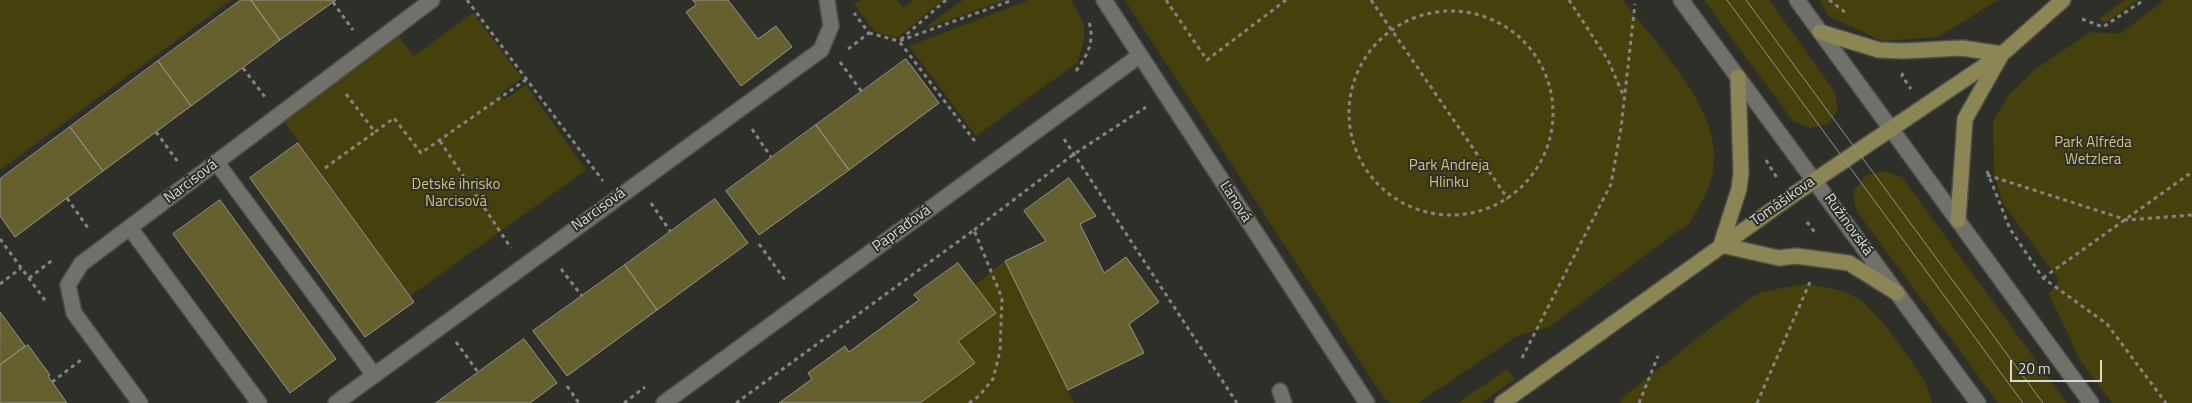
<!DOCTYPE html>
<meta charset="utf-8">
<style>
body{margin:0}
#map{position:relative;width:2192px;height:403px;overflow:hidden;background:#2f2f2a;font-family:"Titillium Web",sans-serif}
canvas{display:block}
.scale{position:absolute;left:2010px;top:360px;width:92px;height:22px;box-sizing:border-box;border:2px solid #d9d9d6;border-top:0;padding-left:6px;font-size:15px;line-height:18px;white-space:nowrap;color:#d9d9d6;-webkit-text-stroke:4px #2f2f2a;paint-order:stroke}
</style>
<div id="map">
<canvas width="2192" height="403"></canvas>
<div class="scale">20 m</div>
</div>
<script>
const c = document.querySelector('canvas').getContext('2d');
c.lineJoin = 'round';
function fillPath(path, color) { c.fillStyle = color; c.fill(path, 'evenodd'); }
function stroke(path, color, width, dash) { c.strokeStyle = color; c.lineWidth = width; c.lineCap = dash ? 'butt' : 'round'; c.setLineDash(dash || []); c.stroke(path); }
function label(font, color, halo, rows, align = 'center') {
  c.font = font + ' "Titillium Web",sans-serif'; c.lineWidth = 4; c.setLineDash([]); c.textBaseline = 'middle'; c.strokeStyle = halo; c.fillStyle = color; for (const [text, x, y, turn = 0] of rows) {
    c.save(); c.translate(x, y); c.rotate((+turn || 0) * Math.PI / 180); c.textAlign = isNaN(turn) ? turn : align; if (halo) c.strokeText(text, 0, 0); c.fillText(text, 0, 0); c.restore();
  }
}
fillPath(new Path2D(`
 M 0,0 L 231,0 L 0,170 Z
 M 860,0 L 897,0 L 903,8 L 914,0 L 943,0 L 897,38 L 875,32 L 854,4 Z
 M 963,0 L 1004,0 L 928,28 L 927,26 Z
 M 1029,0 L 1071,0 L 1082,20 L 1085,34 L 1078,62 L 976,136 L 909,46 Z
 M 1125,0 L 1623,0 C 1653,40 1712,101 1714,152 C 1716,179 1703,202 1689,223 L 1547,328 L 1517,336 L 1418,403 L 1392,403 L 1384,398 Z
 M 1704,0 L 1769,0 L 1835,92 L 1838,109 L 1828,124 L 1810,128 L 1793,121 Z
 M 1819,0 L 1998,0 L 1938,37 L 1882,41 L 1829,16 Z
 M 2125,0 L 2138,0 L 2105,23 L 2099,19 Z
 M 2165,0 L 2192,0 L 2192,403 L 2112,403 L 2080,360 L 2049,294 L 2059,280 L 2002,202 L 1994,173 L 1993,122 L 2008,96 L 2037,68 L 2091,32 L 2120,34 Z
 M 473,13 L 522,78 L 500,94 L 504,100 L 526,85 L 586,170 L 410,296 L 283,120 L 397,34 L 414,56 Z
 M 1885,171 L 1902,177 L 2067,403 L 1998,403 L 1856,210 L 1853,192 L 1867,175 Z
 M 1005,261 L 1074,403 L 920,403 L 974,363 L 958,341 L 996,313 L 975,285 Z
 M 1804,284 C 1822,286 1844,289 1860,300 C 1878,313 1912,360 1924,381 C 1928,387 1930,396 1932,403 L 1621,403 L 1619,400 L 1744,302 L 1761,292 Z
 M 1507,369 L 1515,379 L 1481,403 L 1458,403 Z`), '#46400d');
const building = new Path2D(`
 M 241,0 L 251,0 L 280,40 L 191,106 L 158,61 Z
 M 251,0 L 336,0 L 280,40 Z
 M 693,0 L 728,0 L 758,39 L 776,26 L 792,47 L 741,86 L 686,12 L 696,5 Z
 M 906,59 L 939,103 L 849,170 L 816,125 Z
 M 158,61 L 191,106 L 103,171 L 70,127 Z
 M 816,125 L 849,170 L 759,235 L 726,191 Z
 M 70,127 L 103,171 L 15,237 L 0,216 L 0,179 Z
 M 298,143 L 414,302 L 365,337 L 250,178 Z
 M 1069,178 L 1096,216 L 1080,224 L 1104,273 L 1126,257 L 1159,302 L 1129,324 L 1144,353 L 1068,390 L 1005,261 L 1046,241 L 1024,211 Z
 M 715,199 L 748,243 L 657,310 L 625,265 Z
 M 220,200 L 336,359 L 290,393 L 173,234 Z
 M 958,263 L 996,313 L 958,341 L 975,363 L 920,403 L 779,403 L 812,379 L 808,373 L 845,346 L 849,352 L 919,300 L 914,295 Z
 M 625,265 L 657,310 L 567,376 L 533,331 Z
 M 0,312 L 25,346 L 0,365 Z
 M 524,339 L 557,383 L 530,403 L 436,403 Z
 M 28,345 L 50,375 L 48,376 L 67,403 L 0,403 L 0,365 Z`);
fillPath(building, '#66602e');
stroke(building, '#94948e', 1);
const minor = new Path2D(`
 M 1104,0 L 1367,403
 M 1681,0 L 1978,403
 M 1797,0 L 2091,403
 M 217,163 L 374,375
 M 130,228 L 259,403
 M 1280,391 L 1284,403
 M 140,403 L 74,313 L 68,285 L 81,264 L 432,0
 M 336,403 L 821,50 L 831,26 L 827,0
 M 664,403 L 1139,56`);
const major = new Path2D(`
 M 1820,32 L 1879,50 L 1903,51 L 1962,48 L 2002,54
 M 1958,220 L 1965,119 L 2000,57
 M 1721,245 L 1779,258 L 1796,256 L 1849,263 L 1897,293
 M 1721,245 L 1739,189 L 1741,173 L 1738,77
 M 1502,403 L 1790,197 L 2002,54 L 2063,0`);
stroke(minor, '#4d4d49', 18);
stroke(major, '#4d4d49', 18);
stroke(new Path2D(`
 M 467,0 L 603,181
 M 946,0 L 899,41 L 977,144
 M 1166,0 L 1207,60 L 1286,0
 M 1371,0 L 1508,199
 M 1569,0 L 1608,60 L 1624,97
 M 1829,0 L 1846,13
 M 333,2 L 353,30
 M1349 113a102 102 0 1 1 204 0a102 102 0 1 1-204 0Z
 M 2082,19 L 2103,27 L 2144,0
 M 869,33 L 899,41 L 1013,0
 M 848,49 L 869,33 L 854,13
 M 840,62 L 862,92
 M 243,68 L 265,97
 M 1076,71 C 1087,56 1095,42 1089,22
 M 1903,73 L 1902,76 L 1911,89
 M 346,94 L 375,132 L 394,118 L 421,153 L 527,79
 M 752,129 L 771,157
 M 156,132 L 178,162
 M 1064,139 L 1237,403
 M 440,141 L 511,248
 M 1766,160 L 1777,178
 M 325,168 L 375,132
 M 1987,171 L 2010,229 L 2043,278 L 2107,324 L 2166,403
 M 1987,175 L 2127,220 L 2192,215
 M 67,198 L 88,228
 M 651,203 L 670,231
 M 1807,222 L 1816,234
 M 974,230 L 1074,154 L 1146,107
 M 0,239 L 47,303
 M 759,244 L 787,283
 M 561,269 L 582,296
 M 29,278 L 54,259
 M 2043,278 L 2192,172
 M 0,284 L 21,268
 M 456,342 L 478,372
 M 1522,358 L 1611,184 L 1621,128 L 1635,4
 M 52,382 L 81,360
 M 567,386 L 579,403
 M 624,403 L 645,387
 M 736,403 L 974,230 L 1002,298 L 1000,351 L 993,379 L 979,396 L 969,403
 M 1639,403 L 1658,356
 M 1757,403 L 1810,282`), '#848480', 3, [4, 4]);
stroke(minor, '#71706b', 15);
stroke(major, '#8b8653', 15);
stroke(new Path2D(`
 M 1727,0 L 2023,403
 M 1746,0 L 2043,403`), '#92928e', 1);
label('15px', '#cdc475', '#2f2f2a', [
 ["Park Alfréda",2093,143],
 ["Wetzlera",2093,160],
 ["Park Andreja",1449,166],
 ["Hlinku",1449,183],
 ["Detské ihrisko",456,185],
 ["Narcisová",456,202]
]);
label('15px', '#d9d9d6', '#2f2f2a', [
 ["Narcisová",191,182,-37],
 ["Ľanová",1235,202,57],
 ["Tomášikova",1783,202,-35],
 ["Narcisová",599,210,-36],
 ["Ružinovská",1848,225,54],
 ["Papraďová",902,229,-36]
]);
</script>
